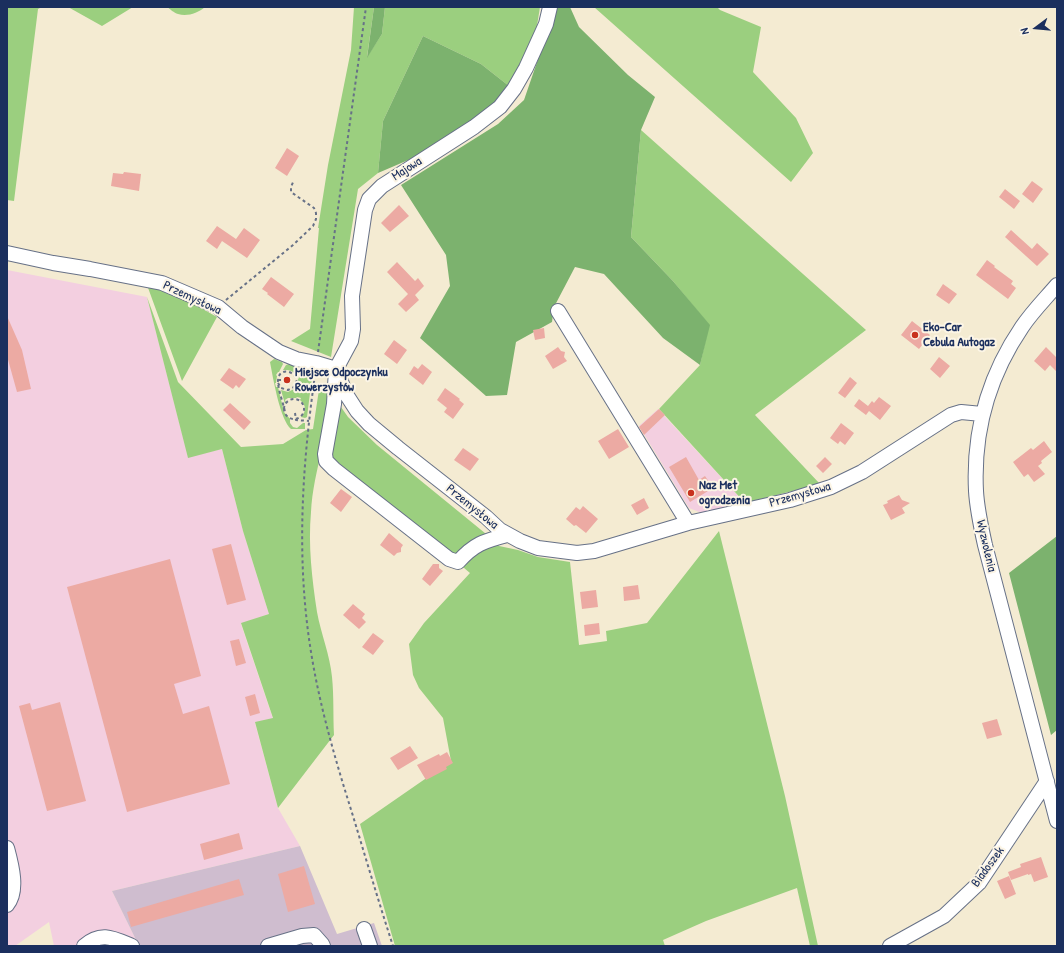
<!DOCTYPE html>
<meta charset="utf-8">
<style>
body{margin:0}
#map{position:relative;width:1064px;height:953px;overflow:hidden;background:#f4ebd2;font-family:"Patrick Hand",sans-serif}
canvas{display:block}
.frame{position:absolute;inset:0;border:8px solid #1b2f5e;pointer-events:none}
.north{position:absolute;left:1016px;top:8px;width:40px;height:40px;-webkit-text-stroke:3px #fcf5e5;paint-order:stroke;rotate:254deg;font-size:11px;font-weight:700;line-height:16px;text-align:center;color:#1b2f5e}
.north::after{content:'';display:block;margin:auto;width:14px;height:18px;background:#1b2f5e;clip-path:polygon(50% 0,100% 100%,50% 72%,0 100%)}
</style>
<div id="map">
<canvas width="1064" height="953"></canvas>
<div class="frame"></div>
<div class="north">N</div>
</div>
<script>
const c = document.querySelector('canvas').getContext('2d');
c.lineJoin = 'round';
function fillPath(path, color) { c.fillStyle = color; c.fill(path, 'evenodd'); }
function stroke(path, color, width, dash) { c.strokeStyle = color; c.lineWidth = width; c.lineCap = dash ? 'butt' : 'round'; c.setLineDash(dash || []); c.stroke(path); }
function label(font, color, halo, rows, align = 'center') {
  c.font = font + ' "Patrick Hand",sans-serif'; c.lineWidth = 4; c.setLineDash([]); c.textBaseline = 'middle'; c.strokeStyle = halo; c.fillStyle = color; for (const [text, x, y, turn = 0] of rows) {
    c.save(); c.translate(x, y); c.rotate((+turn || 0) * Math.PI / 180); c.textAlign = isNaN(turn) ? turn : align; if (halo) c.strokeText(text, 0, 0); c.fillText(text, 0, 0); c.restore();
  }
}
fillPath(new Path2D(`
 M 7,270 L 147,297 L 188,457 L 222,449 L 243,531 L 269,614 L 241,624 L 273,719 L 255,723 L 278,808 L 300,846 L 112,891 L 139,946 L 54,946 L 49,922 L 15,946 L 7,946 Z
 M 658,409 L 745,503 L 702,513 L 689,508 L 639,426 Z`), '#f3cfe0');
fillPath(new Path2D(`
 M 300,846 L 337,934 L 374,923 L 382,946 L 139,946 L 112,891 Z`), '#cfbdcf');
fillPath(new Path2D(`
 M 7,7 L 42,7 L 38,9 L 14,201 L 7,200 Z
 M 68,7 L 133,7 L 102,26 Z
 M 167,7 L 205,7 C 198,13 187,17 178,14 C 174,13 170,9 167,7 Z
 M 354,7 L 374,7 L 367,57 L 382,34 L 385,7 L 540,7 L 536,32 L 509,86 L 481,64 L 423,36 L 383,121 L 378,173 L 358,189 L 331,357 L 291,341 L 310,329 L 319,228 L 318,228 L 328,165 L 351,50 Z
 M 594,7 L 717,7 L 720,10 L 761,27 L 753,72 L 796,118 L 813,153 L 791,182 Z
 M 641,130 L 866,330 L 755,415 L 820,484 L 745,503 L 659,409 L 700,365 L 709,325 L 673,281 L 631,237 Z
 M 147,285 L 178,295 L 217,317 L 182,381 Z
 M 147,297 L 178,382 L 241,447 L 283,444 L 306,430 L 313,429 L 320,383 L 327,387 L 348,417 L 377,445 L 491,538 L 499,546 L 518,550 L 538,557 L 570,562 L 579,645 L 607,641 L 606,631 L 647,623 L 719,531 L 785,796 L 818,946 L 810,946 L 797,888 L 706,921 L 663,940 L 665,946 L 395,946 L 360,824 L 451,761 L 443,718 L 419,688 L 413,675 L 409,644 L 424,623 L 470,573 L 322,449 C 317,470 312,491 311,512 C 308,545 312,579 317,612 C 321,634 330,655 332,677 C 334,696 333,716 334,735 L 278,808 L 255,722 L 273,718 L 241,623 L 269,614 L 243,531 L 222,449 L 188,458 Z
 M 274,359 L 282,362 L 283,364 L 279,372 L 278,372 L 276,375 L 277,376 L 276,383 L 275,383 L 276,387 L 278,387 L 284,412 L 290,419 L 290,423 L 293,427 L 297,428 L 303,423 L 305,423 L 305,429 L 291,429 C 280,420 273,378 270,362 Z
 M 289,364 L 313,369 L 307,417 L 305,418 L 301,417 C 307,411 306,405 300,400 L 301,398 L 297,397 L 296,398 L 288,398 L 285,400 L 286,402 L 285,404 L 281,390 L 288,392 L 294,389 L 295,390 L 298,386 L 297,385 L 298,379 L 299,378 L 298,374 L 296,375 C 292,370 289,370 283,370 L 286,365 Z`), '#9bcf7f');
fillPath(new Path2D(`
 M 374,7 L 385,7 L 382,34 L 367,58 Z
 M 556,7 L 570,7 L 579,27 L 628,75 L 655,97 L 641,130 L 631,237 L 673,281 L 710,325 L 700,365 L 663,338 L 604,274 L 575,267 L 554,307 L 552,322 L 516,342 L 507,395 L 486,396 L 420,338 L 450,286 L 446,255 L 401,185 L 498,124 L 524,100 Z
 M 423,36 L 481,64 L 509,86 L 502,101 L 441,146 L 378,173 L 383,121 Z
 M 1057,536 L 1057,730 L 1051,735 L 1009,573 Z`), '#7cb26e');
fillPath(new Path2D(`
 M 287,148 L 299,156 L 287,176 L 275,168 Z
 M 124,172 L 141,174 L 139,191 L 111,186 L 113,173 L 123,174 Z
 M 1032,181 L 1043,189 L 1033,203 L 1022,194 Z
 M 1005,189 L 1020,201 L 1014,209 L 999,197 Z
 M 399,205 L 409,216 L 390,232 L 381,223 Z
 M 217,226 L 236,239 L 244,228 L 260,240 L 247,258 L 222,241 L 217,249 L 206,241 Z
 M 1011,230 L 1032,249 L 1037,243 L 1049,254 L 1037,266 L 1005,237 Z
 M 987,260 L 995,266 L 994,267 L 1013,281 L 1011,284 L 1016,288 L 1008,299 L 976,275 Z
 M 397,262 L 415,281 L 418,278 L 424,286 L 415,295 L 419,300 L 406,312 L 398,304 L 408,294 L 387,272 Z
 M 271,277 L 294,294 L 284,307 L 267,294 L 268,293 L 262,289 Z
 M 943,284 L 957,294 L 949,304 L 936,295 Z
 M 7,316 L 22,350 L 31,389 L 17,392 L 7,356 Z
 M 912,321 L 930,335 L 919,349 L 901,335 Z
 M 544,328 L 545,338 L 535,340 L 533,330 Z
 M 394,340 L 407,350 L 397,364 L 384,354 Z
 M 558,347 L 561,351 L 565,352 L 564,357 L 567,361 L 553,369 L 545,356 Z
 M 1046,347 L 1057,358 L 1057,372 L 1050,365 L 1045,371 L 1034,361 Z
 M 939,357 L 950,366 L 940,378 L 930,369 Z
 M 422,364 L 432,372 L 423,385 L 409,374 L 414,366 L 418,369 Z
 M 229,368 L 246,379 L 239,388 L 236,385 L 233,389 L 220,380 Z
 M 850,377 L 857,383 L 845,398 L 838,393 Z
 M 445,388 L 460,399 L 459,400 L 464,404 L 453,419 L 444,412 L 447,408 L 437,400 Z
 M 879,397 L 891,406 L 880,420 L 869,411 L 866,415 L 854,406 L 859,399 L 868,406 L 872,401 L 874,403 Z
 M 230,403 L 251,422 L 244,430 L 223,410 Z
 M 659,409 L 665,415 L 644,435 L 639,427 Z
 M 841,423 L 854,433 L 845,445 L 840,441 L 838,444 L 830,438 Z
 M 618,429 L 629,447 L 609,459 L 598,441 Z
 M 1044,441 L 1052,452 L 1041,461 L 1042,463 L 1038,466 L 1045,474 L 1034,482 L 1028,474 L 1024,477 L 1013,462 L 1031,448 L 1033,450 Z
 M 463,448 L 479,459 L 470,471 L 454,460 Z
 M 686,457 L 699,480 L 705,476 L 713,488 L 690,502 L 669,467 Z
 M 825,457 L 832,464 L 823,473 L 816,466 Z
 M 341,489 L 352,497 L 341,512 L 330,503 Z
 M 899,495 L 902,500 L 910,503 L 902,508 L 905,513 L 891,520 L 883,505 L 888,503 L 887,501 Z
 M 644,498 L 649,508 L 637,515 L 631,505 Z
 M 583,506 L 598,519 L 586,533 L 576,525 L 574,526 L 566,519 L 576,507 L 580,510 Z
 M 389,533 L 403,545 L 401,548 L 401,552 L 397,553 L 394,556 L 380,545 Z
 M 231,544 L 246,600 L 227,605 L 212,549 Z
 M 170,559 L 201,676 L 174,684 L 183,714 L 209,706 L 230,784 L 127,812 L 67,587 Z
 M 433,564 L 439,564 L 439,568 L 443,571 L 430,586 L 422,579 Z
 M 638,585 L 640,599 L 624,601 L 623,587 Z
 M 596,590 L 598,607 L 582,609 L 580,592 Z
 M 353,604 L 365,614 L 362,618 L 366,622 L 359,629 L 343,615 Z
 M 599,623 L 600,634 L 585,636 L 584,625 Z
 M 373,633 L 384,641 L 373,655 L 362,647 Z
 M 239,639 L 246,663 L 236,666 L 230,641 Z
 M 255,694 L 260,713 L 250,716 L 245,697 Z
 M 60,702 L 86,801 L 47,811 L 19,706 L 30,703 L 32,710 Z
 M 997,719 L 1002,735 L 987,739 L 982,723 Z
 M 410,746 L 418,758 L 398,770 L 390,758 Z
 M 447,752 L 453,763 L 446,767 L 447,769 L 426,780 L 417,765 L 439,754 L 440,756 Z
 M 239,833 L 243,849 L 204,860 L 200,844 Z
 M 1041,857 L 1048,877 L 1034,882 L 1031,874 L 1028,875 L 1028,874 L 1011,880 L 1008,872 L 1021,867 L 1020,864 Z
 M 304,866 L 315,904 L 288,912 L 278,874 Z
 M 1009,876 L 1016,894 L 1005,899 L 997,881 Z
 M 239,879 L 244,895 L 131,927 L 127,912 Z`), '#ecaaa3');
const minor = new Path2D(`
 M 7,253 L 53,263 L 90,269 L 162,283 L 218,307 L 242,327 L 279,352 L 296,359 L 316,363 L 336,369 L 346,394 L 357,411 L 369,424 L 398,448 L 486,517 L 500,530 L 520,541 L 538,548 L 577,553 L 594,551 L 688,523 L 790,500 L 831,487 L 862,472 L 951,415 L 961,412 L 982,414
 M 1057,285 C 1045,299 1032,312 1022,327 C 988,377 973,431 976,491 C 977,509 981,527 985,545 L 1057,821
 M 558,311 L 688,523
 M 507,535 C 484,541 474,544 458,562 L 449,559 L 334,469 L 326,461 L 325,454 L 334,404 L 336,369 L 351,341 L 353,329 L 352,296 L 365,210 L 369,199 L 382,186 L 474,127 L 500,107 L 514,89 L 526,68 L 546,24 L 550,7
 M 7,848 C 11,863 19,891 7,905
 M 364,929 L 370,946
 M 84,946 C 101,931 113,938 132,946
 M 268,946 L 302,936 L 314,935 L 322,944 L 323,946
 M 890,946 L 944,916 L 979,883 L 1047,781`);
stroke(minor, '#677187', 16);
stroke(new Path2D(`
 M 226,300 L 293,245 L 313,226 L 316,219 L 316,213 L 314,208 L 291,192 L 291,187 L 294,180
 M 318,352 L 366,7
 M 315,375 C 302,467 296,559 311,652 C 320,708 336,762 353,816 C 366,859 379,903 393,946
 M 278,380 L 282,380
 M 278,383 L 281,388 L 288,390 L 294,387 L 297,380 C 293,369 278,368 278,381 C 278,390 283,402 285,412
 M284 409a10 10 0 1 1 20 0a10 10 0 1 1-20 0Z
 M 295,413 L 296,420 L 309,421`), '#677187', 2, [3, 3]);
stroke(minor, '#fff', 14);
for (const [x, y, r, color] of [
 [915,335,4,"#c8321e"],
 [287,380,4,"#c8321e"],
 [691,493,4,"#c8321e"]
]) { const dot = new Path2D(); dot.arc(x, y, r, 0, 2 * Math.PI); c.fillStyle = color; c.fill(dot); stroke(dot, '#fcf5e5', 1.5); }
label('13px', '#1b2f5e', '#fcf5e5', [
 ["Majowa",407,169,-33],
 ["Przemysłowa",192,298,25],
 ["Przemysłowa",800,495,-16],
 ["Przemysłowa",472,507,39],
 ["Wyzwolenia",986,546,77],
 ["Biadoszek",988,867,-54]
]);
label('bold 13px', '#1b2f5e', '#fcf5e5', [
 ["Eko-Car",923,328],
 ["Cebula Autogaz",923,343],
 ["Miejsce Odpoczynku",295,373],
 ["Rowerzystów",295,388],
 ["Naz Met",699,486],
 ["ogrodzenia",699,501]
], 'left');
</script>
